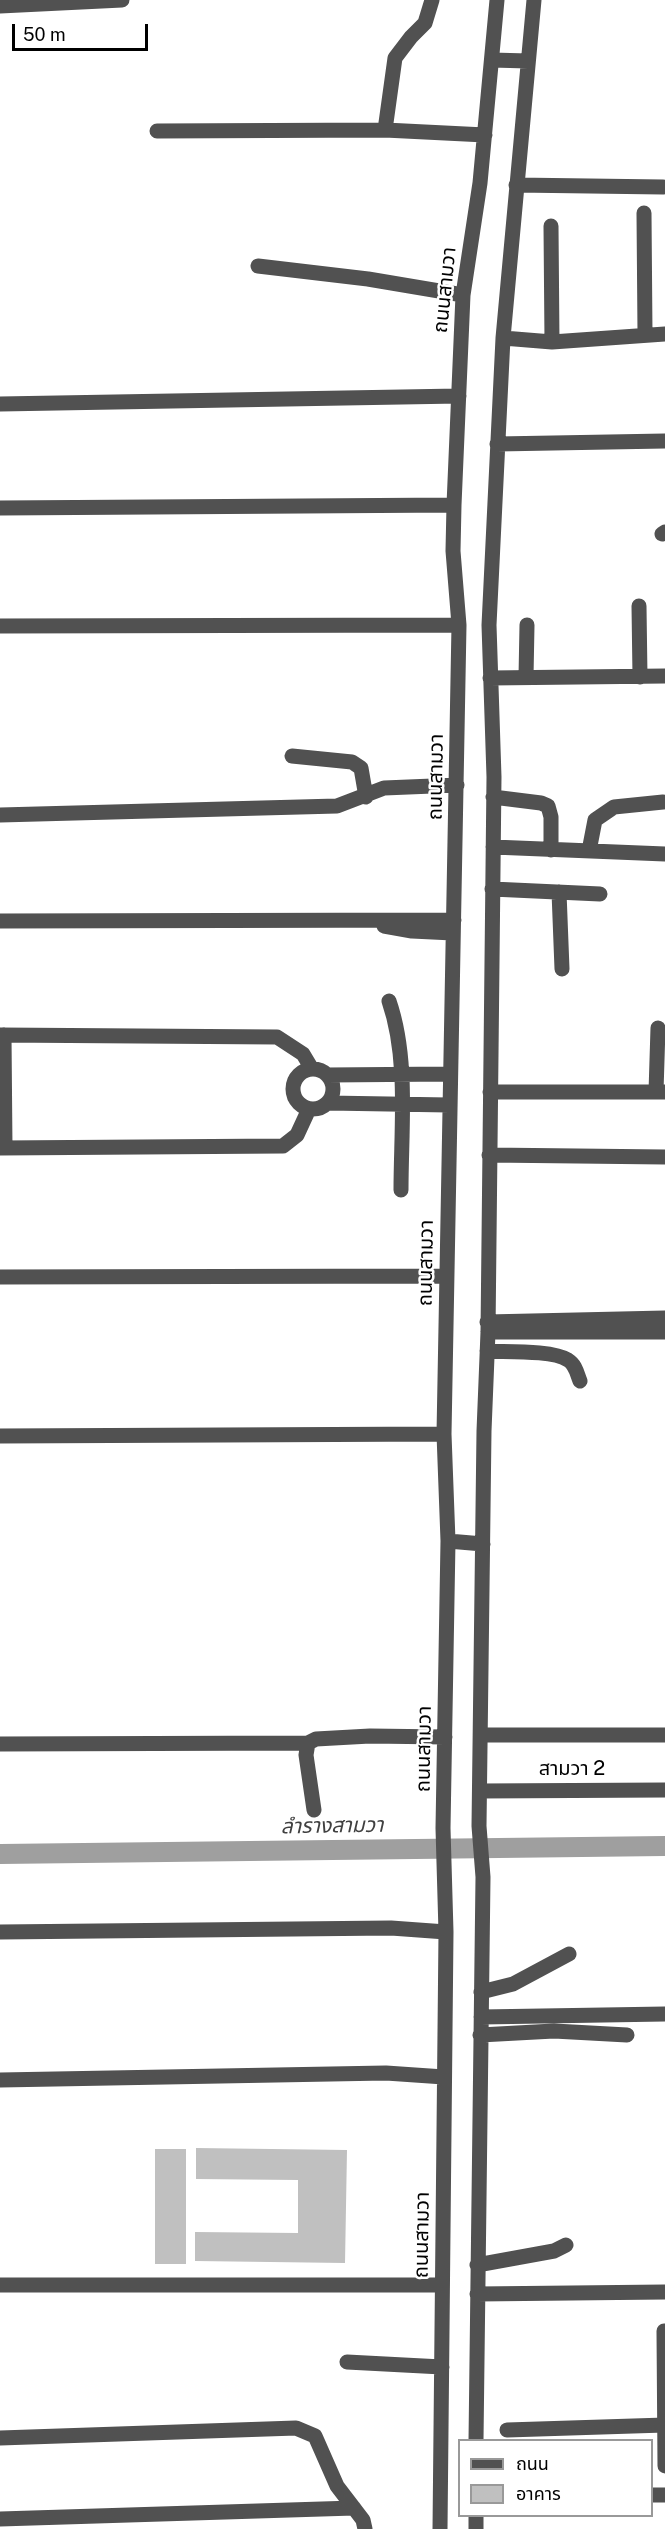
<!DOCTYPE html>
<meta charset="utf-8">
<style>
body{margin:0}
#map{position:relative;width:665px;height:2529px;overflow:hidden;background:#fff;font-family:"Public Sans","Noto Sans Thai",sans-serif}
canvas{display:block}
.legend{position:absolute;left:458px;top:2439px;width:195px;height:78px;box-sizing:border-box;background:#fff;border:2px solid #999;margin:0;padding:8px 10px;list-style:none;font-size:18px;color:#000}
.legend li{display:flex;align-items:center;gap:12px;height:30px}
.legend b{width:30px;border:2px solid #999}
.scale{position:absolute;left:12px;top:24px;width:136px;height:27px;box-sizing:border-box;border:3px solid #000;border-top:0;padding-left:8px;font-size:18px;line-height:21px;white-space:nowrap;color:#000;-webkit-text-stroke:4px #fff;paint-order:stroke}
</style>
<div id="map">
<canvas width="665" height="2529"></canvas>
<ul class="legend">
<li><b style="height:8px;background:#515151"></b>ถนน</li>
<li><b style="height:16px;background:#c0c0c0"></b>อาคาร</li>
</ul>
<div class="scale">50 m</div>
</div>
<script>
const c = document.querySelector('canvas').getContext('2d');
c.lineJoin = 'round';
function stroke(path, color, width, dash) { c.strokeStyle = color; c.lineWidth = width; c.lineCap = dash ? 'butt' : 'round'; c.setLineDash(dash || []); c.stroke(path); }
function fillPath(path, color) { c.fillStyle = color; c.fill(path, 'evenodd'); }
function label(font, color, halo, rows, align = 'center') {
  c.font = font + ' "Public Sans","Noto Sans Thai",sans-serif'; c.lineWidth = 5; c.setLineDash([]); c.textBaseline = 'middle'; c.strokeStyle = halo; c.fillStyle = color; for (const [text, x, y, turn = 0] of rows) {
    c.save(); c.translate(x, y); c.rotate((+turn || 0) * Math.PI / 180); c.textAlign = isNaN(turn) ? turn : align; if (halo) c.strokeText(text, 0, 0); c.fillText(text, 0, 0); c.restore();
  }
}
stroke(new Path2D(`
 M 0,1854 L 665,1846`), '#9f9f9f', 20);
fillPath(new Path2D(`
 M 196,2148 L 347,2150 L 345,2263 L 195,2261 L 195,2232 L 298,2233 L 298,2180 L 196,2179 Z
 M 155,2149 L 186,2149 L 186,2264 L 155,2264 Z`), '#c0c0c0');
stroke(new Path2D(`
 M 0,6 L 122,0
 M 492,60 L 528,61
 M 385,130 L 395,58 L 411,37 L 425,23 L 432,0
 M 157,131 L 385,130 L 485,135
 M 516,185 L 663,187
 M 644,213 L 645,334
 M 551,226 L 552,342
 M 258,266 L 368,279 L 463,295
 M 503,338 L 552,342 L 665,334
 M 0,404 L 459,396
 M 497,444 L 665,441
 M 0,508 L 454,505
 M 662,534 L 665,532
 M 639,606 L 640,677
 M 0,626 L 459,625
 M 526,677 L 527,625
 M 490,678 L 665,676
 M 292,756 L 352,762 L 361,768 L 366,797
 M 493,797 L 541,803 L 548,806 L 551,817 L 551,850
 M 0,815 L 337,806 L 384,788 L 457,785
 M 493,847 L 665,854
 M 589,851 L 595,820 L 614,807 L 663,802
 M 492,889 L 600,894
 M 559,892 L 562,969
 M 0,921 L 454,920
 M 384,926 L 412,931 L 453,933
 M 389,1001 C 409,1059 401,1129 401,1190
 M 0,1035 L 277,1037 L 303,1054 L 312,1069
 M 4,1035 L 5,1148
 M293 1089a20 20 0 1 1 40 0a20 20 0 1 1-40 0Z
 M 327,1075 L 450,1074
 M 490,1092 L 665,1092
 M 656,1092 L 658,1028
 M 328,1103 L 449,1105
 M 0,1148 L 283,1146 L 297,1135 L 309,1109
 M 489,1155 L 665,1157
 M 0,1277 L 446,1276
 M 487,1322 L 665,1318
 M 488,1332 L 665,1332
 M 487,1351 C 507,1352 553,1350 568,1360 C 576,1365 577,1374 580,1381
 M 0,1436 L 444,1434
 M 448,1541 L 483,1544
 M 482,1735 L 665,1735
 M 0,1744 L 308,1743
 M 480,1791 L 665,1790
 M 314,1810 L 306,1755 L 308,1743 L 316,1739 L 370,1736 L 445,1737
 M 0,1932 L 391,1928 L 446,1932
 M 481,1992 L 513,1984 L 569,1954
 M 481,2017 L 665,2014
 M 480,2035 L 554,2031 L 627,2035
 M 0,2080 L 386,2073 L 444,2077
 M 477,2265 L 554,2251 L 566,2245
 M 0,2285 L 442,2285
 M 477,2294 L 665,2292
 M 664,2331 L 665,2466
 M 347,2362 L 442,2367
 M 507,2430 L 665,2425
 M 0,2438 L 296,2428 L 315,2436 L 337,2486 L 363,2520 L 365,2529
 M 476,2440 L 483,1877 L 479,1826 L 484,1431 L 488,1332 L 494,777 L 489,625 L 503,338 L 534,0
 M 652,2495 L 665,2495
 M 0,2519 L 354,2508
 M 440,2529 L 446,1932 L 443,1828 L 448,1541 L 444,1434 L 459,625 L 453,551 L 454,505 L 463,295 L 480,183 L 497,0
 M 476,2529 L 476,2516`), '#515151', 15);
label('20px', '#000', '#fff', [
 ["ถนนสามวา",445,290,-84],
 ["ถนนสามวา",436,777,-89],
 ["ถนนสามวา",426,1263,-89],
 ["ถนนสามวา",424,1749,-89],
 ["สามวา 2",572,1769],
 ["ถนนสามวา",422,2235,-89]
]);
label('italic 21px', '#404040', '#fff', [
 ["ลำรางสามวา",332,1826,-1]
]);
</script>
